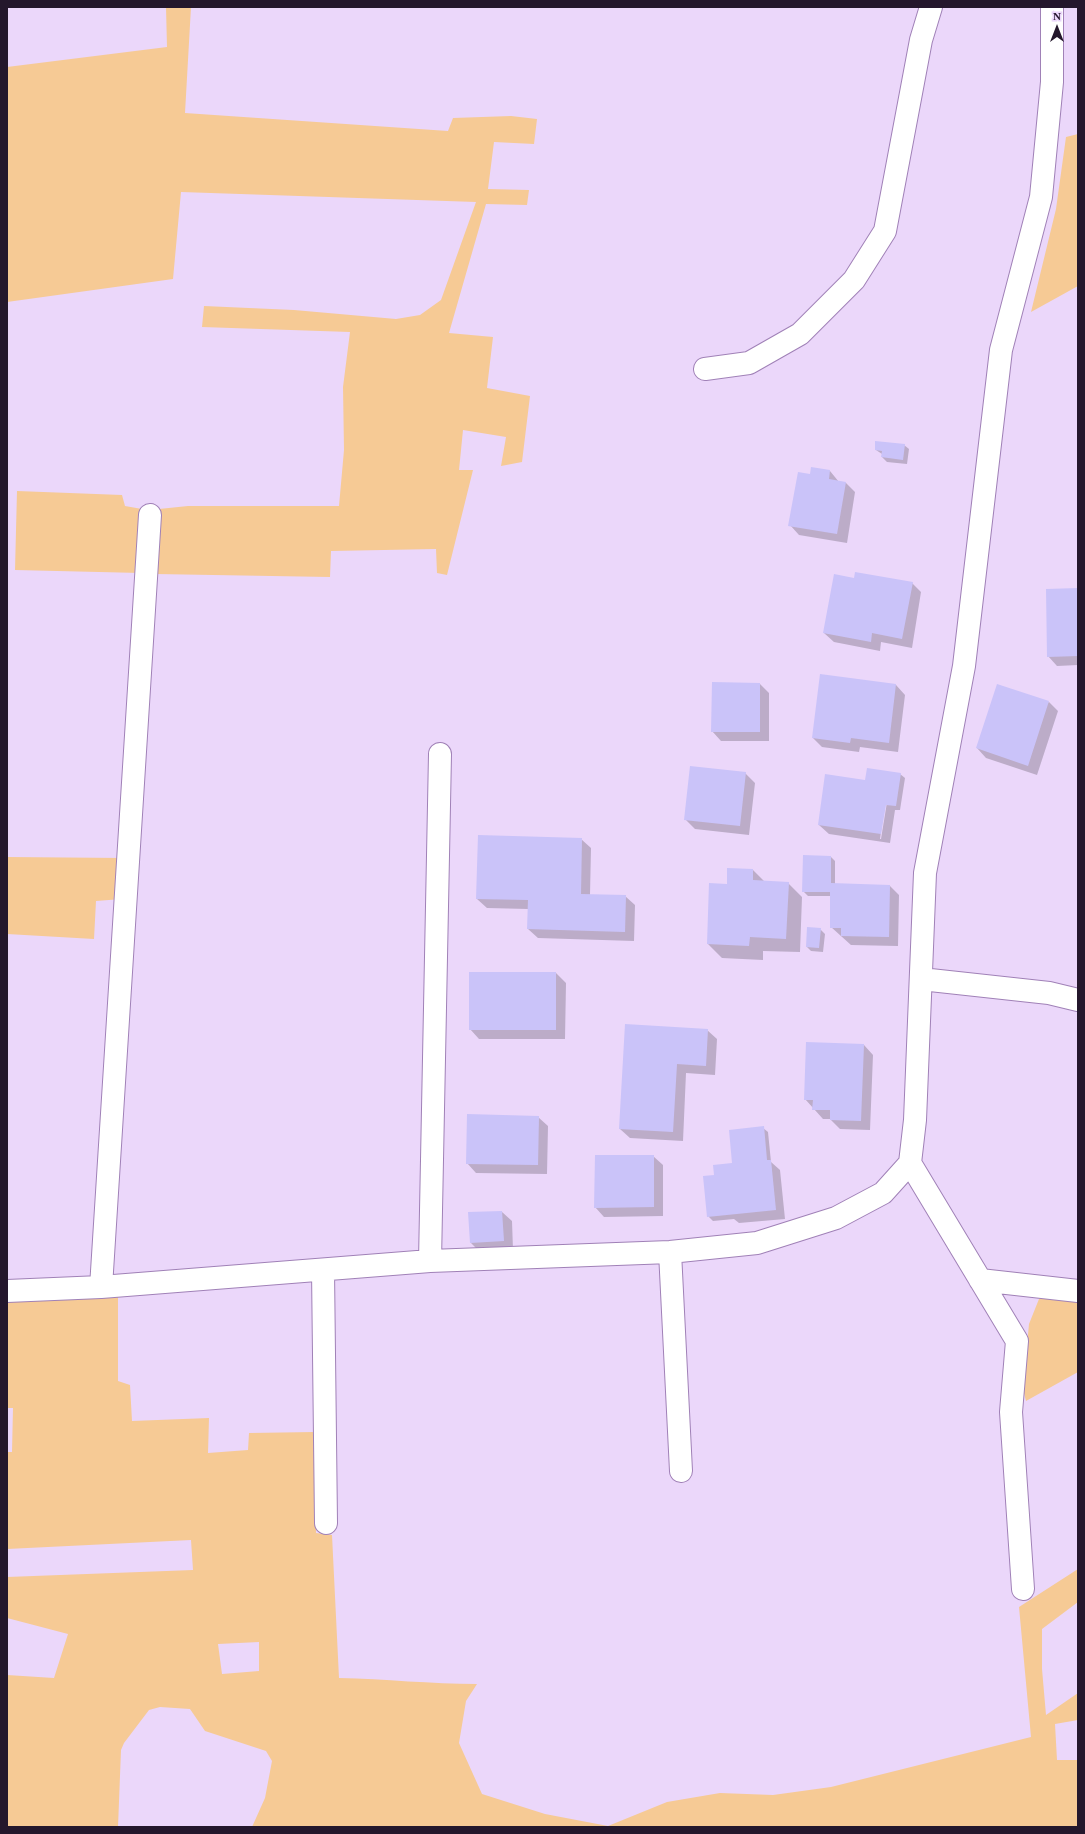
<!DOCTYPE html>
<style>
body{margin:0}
#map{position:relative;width:1085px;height:1834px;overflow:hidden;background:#ebd7fa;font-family:Georgia,serif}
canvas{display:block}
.frame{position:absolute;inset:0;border:8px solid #24172c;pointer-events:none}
.north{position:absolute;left:1037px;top:8px;width:40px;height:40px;-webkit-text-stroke:3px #ebd7fa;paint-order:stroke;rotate:0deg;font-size:11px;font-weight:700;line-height:16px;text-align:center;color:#24172c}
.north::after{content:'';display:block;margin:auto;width:14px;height:18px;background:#24172c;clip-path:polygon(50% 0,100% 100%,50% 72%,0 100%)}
</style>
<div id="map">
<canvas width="1085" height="1834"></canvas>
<div class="frame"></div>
<div class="north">N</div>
</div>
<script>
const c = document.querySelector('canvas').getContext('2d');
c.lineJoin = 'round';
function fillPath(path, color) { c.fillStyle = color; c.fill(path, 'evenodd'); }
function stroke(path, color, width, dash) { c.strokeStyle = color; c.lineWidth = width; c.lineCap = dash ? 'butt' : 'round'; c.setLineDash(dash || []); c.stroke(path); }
fillPath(new Path2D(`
 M 166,7 L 191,7 L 185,113 L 448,131 L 453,118 L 511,116 L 537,119 L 534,144 L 494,142 L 488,189 L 529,190 L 527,205 L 486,204 L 449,333 L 493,337 L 487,388 L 530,396 L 522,462 L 501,466 L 506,437 L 463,430 L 459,470 L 473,470 L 447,575 L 437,573 L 436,549 L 331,551 L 330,577 L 155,574 L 159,509 L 188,506 L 339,506 L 344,450 L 343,387 L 350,332 L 202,327 L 204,306 L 294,310 L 396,319 L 420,315 L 441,300 L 476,202 L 181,192 L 173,279 L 7,302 L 7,67 L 167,47 Z
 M 1078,134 L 1078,286 L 1031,312 L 1056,209 L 1066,137 Z
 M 17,491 L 122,495 L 125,506 L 142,509 L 141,573 L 15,570 Z
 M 7,857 L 125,858 L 122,899 L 96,901 L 94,939 L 7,934 Z
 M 1051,1295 L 1078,1296 L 1078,1372 L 1026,1401 L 1023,1389 L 1029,1324 L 1039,1299 Z
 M 118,1297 L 118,1381 L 130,1385 L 132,1421 L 209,1418 L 208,1453 L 248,1450 L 249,1433 L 315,1432 L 316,1533 L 332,1535 L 339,1678 C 385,1679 431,1684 477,1684 L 466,1701 L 459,1743 L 482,1794 L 545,1814 L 608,1826 L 667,1802 L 720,1793 L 773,1795 L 831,1787 L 1031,1737 L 1019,1607 L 1078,1569 L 1078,1602 L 1042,1629 L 1042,1669 L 1046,1715 L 1078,1693 L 1078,1720 L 1055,1724 L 1057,1760 L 1078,1760 L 1078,1827 L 252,1827 L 265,1798 L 272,1761 L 266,1751 L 205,1731 L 190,1709 L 160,1707 L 149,1710 L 124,1743 L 121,1750 L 118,1827 L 7,1827 L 7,1675 L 54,1678 L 68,1634 L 7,1618 L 7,1577 L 193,1570 L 191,1540 L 7,1549 L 7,1452 L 12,1452 L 13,1408 L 7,1408 L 7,1301 ZM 259,1642 L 259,1671 L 222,1674 L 218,1644 Z`), '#f6ca95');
fillPath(new Path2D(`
 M 904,445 L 909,449 L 907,464 L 887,462 L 882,457 L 882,454 L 876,450 Z
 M 830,471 L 839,482 L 846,483 L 855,492 L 847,543 L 799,535 L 790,525 L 811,475 Z
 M 855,579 L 912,583 L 921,592 L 912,648 L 881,642 L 880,651 L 834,642 L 824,633 Z
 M 1078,589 L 1078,665 L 1057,666 L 1048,656 Z
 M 821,676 L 896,685 L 905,695 L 898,752 L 860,747 L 859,752 L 822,747 L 813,738 Z
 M 760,684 L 769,693 L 769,741 L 721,741 L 712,731 Z
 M 1049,702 L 1058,711 L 1037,775 L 986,758 L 977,748 Z
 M 745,773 L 755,783 L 749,835 L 695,829 L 685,819 Z
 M 900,774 L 905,778 L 900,810 L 895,810 L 890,843 L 829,834 L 819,825 ZM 887,790 L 889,790 L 881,839 L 880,839 Z
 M 581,839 L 591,848 L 590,895 L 625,896 L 635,905 L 634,941 L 538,938 L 528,929 L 528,909 L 487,908 L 477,899 Z
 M 831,857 L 835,861 L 835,884 L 890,886 L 899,895 L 898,946 L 851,945 L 831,927 L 831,896 L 808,896 L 803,891 Z
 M 753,870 L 765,882 L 788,883 L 802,897 L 800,952 L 763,951 L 763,960 L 722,958 L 708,944 L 710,884 L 728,885 Z
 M 820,929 L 825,934 L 823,952 L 811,951 L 807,947 Z
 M 470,973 L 556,973 L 566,983 L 565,1039 L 479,1039 L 470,1029 Z
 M 626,1025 L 707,1030 L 717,1039 L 715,1075 L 686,1073 L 683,1141 L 630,1138 L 620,1129 Z
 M 864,1045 L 873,1055 L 870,1130 L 840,1129 L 830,1119 L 823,1119 L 805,1099 Z
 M 538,1117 L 548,1126 L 547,1174 L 476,1173 L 467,1163 Z
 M 763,1128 L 768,1132 L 771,1162 L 780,1170 L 785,1219 L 739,1223 L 734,1219 L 713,1221 L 708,1216 L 715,1176 L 733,1164 Z
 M 653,1156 L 663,1165 L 663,1216 L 604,1217 L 595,1207 Z
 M 502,1212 L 512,1221 L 513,1250 L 480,1252 L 471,1243 L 469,1213 Z`), '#0003');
fillPath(new Path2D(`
 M 875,441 L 905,444 L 903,460 L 881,457 L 882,451 L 875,450 Z
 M 811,467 L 830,470 L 829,479 L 846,482 L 837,534 L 788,526 L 798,472 L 810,474 Z
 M 855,572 L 913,582 L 902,639 L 872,633 L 871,642 L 823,633 L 834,574 L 854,578 Z
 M 1078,588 L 1078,656 L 1047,657 L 1046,589 Z
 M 820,674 L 896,684 L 889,743 L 851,738 L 850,743 L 812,738 Z
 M 712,682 L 760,683 L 760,732 L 711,732 Z
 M 997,684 L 1049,701 L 1028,766 L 976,748 Z
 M 690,766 L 746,772 L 740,826 L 684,820 Z
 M 867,768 L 901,773 L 896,806 L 886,805 L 881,834 L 818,825 L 825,774 L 865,780 Z
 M 478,835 L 582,838 L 581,894 L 626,895 L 625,932 L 527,929 L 528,900 L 476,899 Z
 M 803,855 L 831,856 L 831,883 L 890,885 L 889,937 L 841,936 L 841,928 L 830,928 L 830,892 L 802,892 Z
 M 727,868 L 753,869 L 753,880 L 789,882 L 786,939 L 750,937 L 749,946 L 707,944 L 709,883 L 727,884 Z
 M 807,927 L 821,928 L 819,948 L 806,947 Z
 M 469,972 L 556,972 L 556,1030 L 469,1030 Z
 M 625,1024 L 708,1029 L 706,1066 L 677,1064 L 673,1132 L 619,1129 Z
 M 806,1042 L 864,1044 L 861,1121 L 830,1120 L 830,1110 L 812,1110 L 813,1100 L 804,1100 Z
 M 467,1114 L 539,1116 L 538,1165 L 466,1164 Z
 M 764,1126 L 767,1160 L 771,1160 L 776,1210 L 707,1217 L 703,1176 L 714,1175 L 713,1165 L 732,1163 L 729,1130 Z
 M 595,1155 L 654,1155 L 654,1207 L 594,1208 Z
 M 502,1211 L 504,1241 L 470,1243 L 468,1212 Z`), '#cac3f9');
const minor = new Path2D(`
 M 705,369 L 749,363 L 800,334 L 854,280 L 885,231 L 921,40 L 931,7
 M 921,979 L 1049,993 L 1078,1000
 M 910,1163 L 1017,1341 L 1011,1412 L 1023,1589
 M 670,1252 L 681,1471
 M 430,1261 L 440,754
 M 323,1270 L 326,1523
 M 980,1280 L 1078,1291
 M 101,1287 L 150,515
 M 7,1291 L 101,1287 L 430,1261 L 670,1252 L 757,1243 L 836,1218 L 883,1193 L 910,1163 L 915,1120 L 925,873 L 964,666 L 1001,350 L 1041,197 L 1052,82 L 1052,7`);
stroke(minor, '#a081b7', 24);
stroke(minor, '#fff', 22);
</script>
